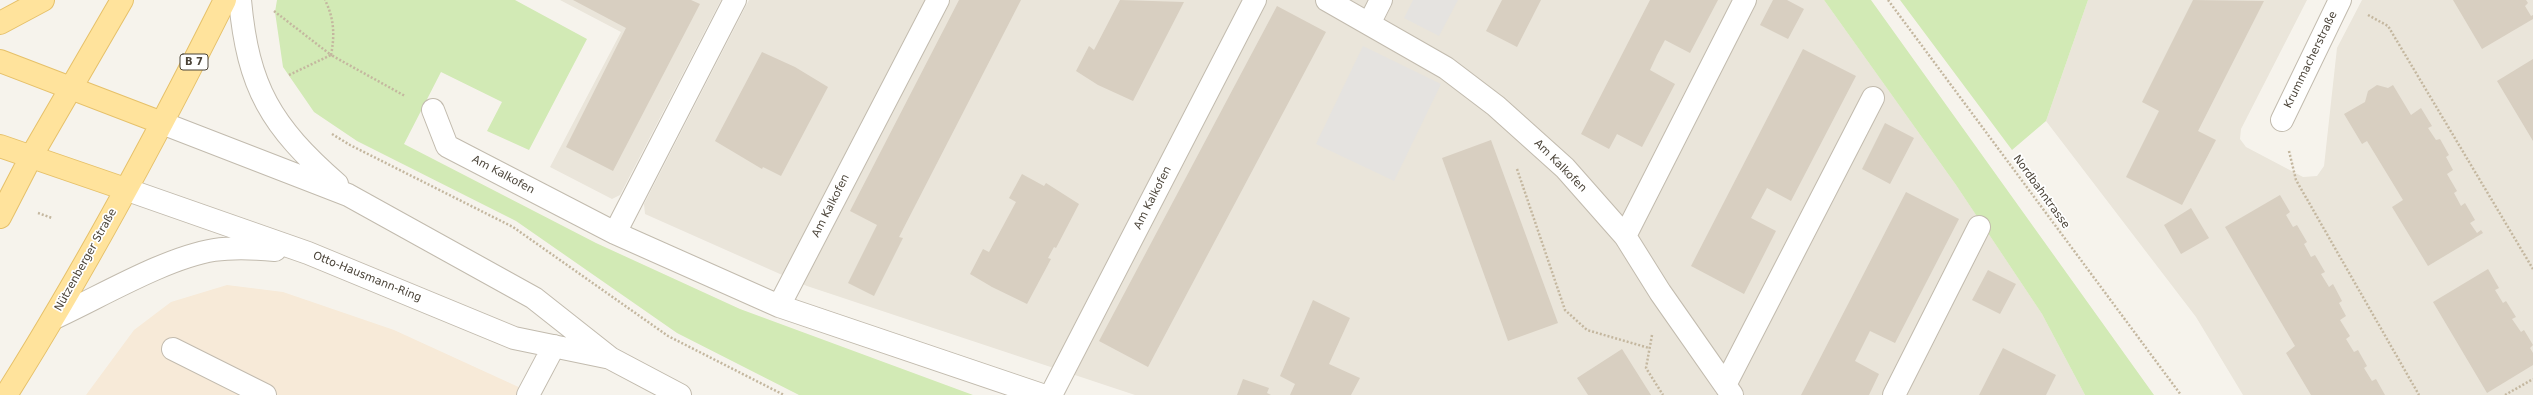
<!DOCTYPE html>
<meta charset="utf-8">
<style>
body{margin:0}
canvas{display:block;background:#f6f3ec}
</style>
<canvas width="2533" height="395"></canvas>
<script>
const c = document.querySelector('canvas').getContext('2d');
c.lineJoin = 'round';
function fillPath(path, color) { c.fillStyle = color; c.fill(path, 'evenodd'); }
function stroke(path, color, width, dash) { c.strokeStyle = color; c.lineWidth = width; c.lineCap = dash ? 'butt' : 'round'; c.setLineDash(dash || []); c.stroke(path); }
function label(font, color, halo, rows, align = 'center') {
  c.font = font + ' "DejaVu Sans",sans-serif'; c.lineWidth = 3.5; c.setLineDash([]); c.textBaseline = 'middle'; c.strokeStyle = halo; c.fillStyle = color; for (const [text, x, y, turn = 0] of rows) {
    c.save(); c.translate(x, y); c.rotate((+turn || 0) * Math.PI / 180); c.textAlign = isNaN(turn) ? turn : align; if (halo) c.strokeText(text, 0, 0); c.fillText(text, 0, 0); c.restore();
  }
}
fillPath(new Path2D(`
 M 560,0 L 721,0 L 620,195 L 612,199 L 550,167 L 621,32 Z
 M 749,0 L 1824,0 L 1956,185 L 2042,314 L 2085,395 L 1135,395 L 807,286 L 645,214 L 644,204 Z
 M 2088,0 L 2307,0 L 2241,129 L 2240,139 L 2246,147 L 2303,177 L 2317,176 L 2324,166 L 2337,48 L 2362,0 L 2533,0 L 2533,395 L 2243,395 L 2196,317 L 2046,121 Z`), '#eae5da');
fillPath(new Path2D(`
 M 227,285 L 283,292 L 394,330 L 536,395 L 86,395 L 134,330 L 171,302 Z`), '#f7ead8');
fillPath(new Path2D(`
 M 277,0 L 515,0 L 587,39 L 529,150 L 487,131 L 502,102 L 441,72 L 404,144 L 596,243 L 740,309 L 973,395 L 799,395 L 677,333 L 516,221 L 357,141 L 314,112 L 283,67 L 275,12 Z
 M 1824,0 L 1871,0 L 2154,395 L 2085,395 L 2042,314 L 1956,185 Z
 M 1900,0 L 2088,0 L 2046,121 L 2012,150 Z`), '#d2eab5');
fillPath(new Path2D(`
 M 1413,0 L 1458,0 L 1439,36 L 1404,18 Z
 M 1363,46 L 1441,84 L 1394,181 L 1316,144 Z`), '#e5e3e0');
fillPath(new Path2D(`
 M 573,0 L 691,0 L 700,4 L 613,171 L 566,147 L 626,28 Z
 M 959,0 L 1021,0 L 899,237 L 903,238 L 874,296 L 848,283 L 877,225 L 850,211 Z
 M 1120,0 L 1184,2 L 1133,101 L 1098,85 L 1076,71 L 1089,46 L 1094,50 Z
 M 1502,0 L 1541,0 L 1517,47 L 1486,31 Z
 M 1650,0 L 1718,0 L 1690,53 L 1665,40 L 1657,55 L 1650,70 L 1675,84 L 1642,147 L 1617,134 L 1609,149 L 1581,134 Z
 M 1773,0 L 1787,0 L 1804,9 L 1788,39 L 1760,25 Z
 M 2193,0 L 2264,1 L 2198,131 L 2216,140 L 2182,205 L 2126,177 L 2159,111 L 2142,102 Z
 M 2453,0 L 2526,0 L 2528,3 L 2525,6 L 2531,16 L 2533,15 L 2533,19 L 2482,49 Z
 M 1277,6 L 1326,32 L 1148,367 L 1099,341 Z
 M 1803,49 L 1856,76 L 1791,201 L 1767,188 L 1751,218 L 1776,231 L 1744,294 L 1691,266 Z
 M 762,52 L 795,67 L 828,87 L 781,176 L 763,167 L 762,169 L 715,141 Z
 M 2533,59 L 2533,141 L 2497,81 Z
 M 2377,85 L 2388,88 L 2393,85 L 2411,115 L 2421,108 L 2432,126 L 2428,128 L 2436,140 L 2440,139 L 2449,155 L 2446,157 L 2453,170 L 2447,174 L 2457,191 L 2454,193 L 2461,206 L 2465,203 L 2475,220 L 2470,223 L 2477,233 L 2481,230 L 2483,233 L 2428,266 L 2392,207 L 2403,200 L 2367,141 L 2362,144 L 2344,114 L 2365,102 L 2368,91 Z
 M 1885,123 L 1914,138 L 1890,184 L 1862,169 Z
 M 1491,140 L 1558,323 L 1508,341 L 1442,158 Z
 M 1022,174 L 1044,186 L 1046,183 L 1079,204 L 1056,248 L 1054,247 L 1048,258 L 1051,259 L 1027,304 L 992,287 L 970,274 L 983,249 L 989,252 L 1016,202 L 1009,198 Z
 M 1906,192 L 1959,219 L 1895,343 L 1870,331 L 1855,361 L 1879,374 L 1869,395 L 1801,395 Z
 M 2280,195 L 2290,212 L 2286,215 L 2293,227 L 2297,225 L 2307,242 L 2304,244 L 2311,257 L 2315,255 L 2325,272 L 2321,274 L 2329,287 L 2333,284 L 2342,301 L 2339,303 L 2346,316 L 2340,320 L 2350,336 L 2346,339 L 2354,352 L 2358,350 L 2367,366 L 2364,368 L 2372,381 L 2376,379 L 2385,395 L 2311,395 L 2286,353 L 2295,346 L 2225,227 Z
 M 2191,208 L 2209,238 L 2181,254 L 2164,225 Z
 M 2488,269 L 2499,288 L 2495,290 L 2503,303 L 2506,301 L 2516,317 L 2512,319 L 2521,332 L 2524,330 L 2533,345 L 2530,348 L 2533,353 L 2533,365 L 2487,393 L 2433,302 Z
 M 1988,270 L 2016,284 L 2000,314 L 1972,300 Z
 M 1313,300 L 1350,318 L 1329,364 L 1360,378 L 1351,395 L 1290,395 L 1295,384 L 1280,376 Z
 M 2003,348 L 2056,375 L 2046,395 L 1979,395 Z
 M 1622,349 L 1651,395 L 1588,395 L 1577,378 Z
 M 1243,379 L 1269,388 L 1267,393 L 1271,395 L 1237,395 Z`), '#d8cfc1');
const minor = new Path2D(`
 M 240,0 C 248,88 271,126 337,184
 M 1327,0 L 1446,68 L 1496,106 L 1565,168 L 1625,236 L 1660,292 L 1732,395
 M 1369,24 L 1381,0
 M 433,110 L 447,146 L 615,233 L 779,306 L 1042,395
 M 2282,120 L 2340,0
 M 162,123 L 348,195 L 534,298 L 610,358 L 680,395
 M 125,189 L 308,253 L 514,338 L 606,357
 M 615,233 L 735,0
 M 1625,236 L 1745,0
 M 779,306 L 938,0
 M 54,318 C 100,297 165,258 214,250 C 234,247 254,248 275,250
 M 173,349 L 265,395
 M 1725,385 L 1873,98
 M 528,395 L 554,346
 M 1051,395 L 1255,0
 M 1894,395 L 1979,227`);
const major = new Path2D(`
 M 0,23 L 43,0
 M 0,61 L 162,123
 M 0,146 L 125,189
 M 0,217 L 32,155 L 122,0
 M 6,395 C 86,268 158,134 225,0`);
stroke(minor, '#c2bbae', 24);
stroke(major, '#e6c16a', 24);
stroke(new Path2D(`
 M 1888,0 L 2181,395
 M 274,11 L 331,55 C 335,35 334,18 325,0
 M 2368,15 L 2388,26 L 2533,269
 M 289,75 L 331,55 L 405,96
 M 332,134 L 350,145 L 513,227 L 668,336 L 784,395
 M 2289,151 L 2296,180 L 2419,395
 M 1517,169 L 1565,310 L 1587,330 L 1649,348
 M 38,213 L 52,218
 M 1652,335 L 1646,368 L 1663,395
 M 2505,395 L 2533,379`), '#c4b79f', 2.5, [2, 2]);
stroke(minor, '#fff', 22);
stroke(major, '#ffe39c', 22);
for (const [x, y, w] of [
 [194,62,28]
]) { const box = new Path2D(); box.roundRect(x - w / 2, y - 8, w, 16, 3); c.fillStyle = '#fff'; c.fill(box); stroke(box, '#4b4439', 1); }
label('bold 10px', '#4b4439', null, [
 ["B 7",194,62]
]);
label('11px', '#4b4439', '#fff', [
 ["Krummacherstraße",2311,60,-64],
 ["Am Kalkofen",1560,166,45],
 ["Am Kalkofen",503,175,28],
 ["Nordbahntrasse",2041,192,54],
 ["Am Kalkofen",1153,198,-63],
 ["Am Kalkofen",831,206,-63],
 ["Nützenberger Straße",86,260,-61],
 ["Otto-Hausmann-Ring",367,277,22]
]);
</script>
